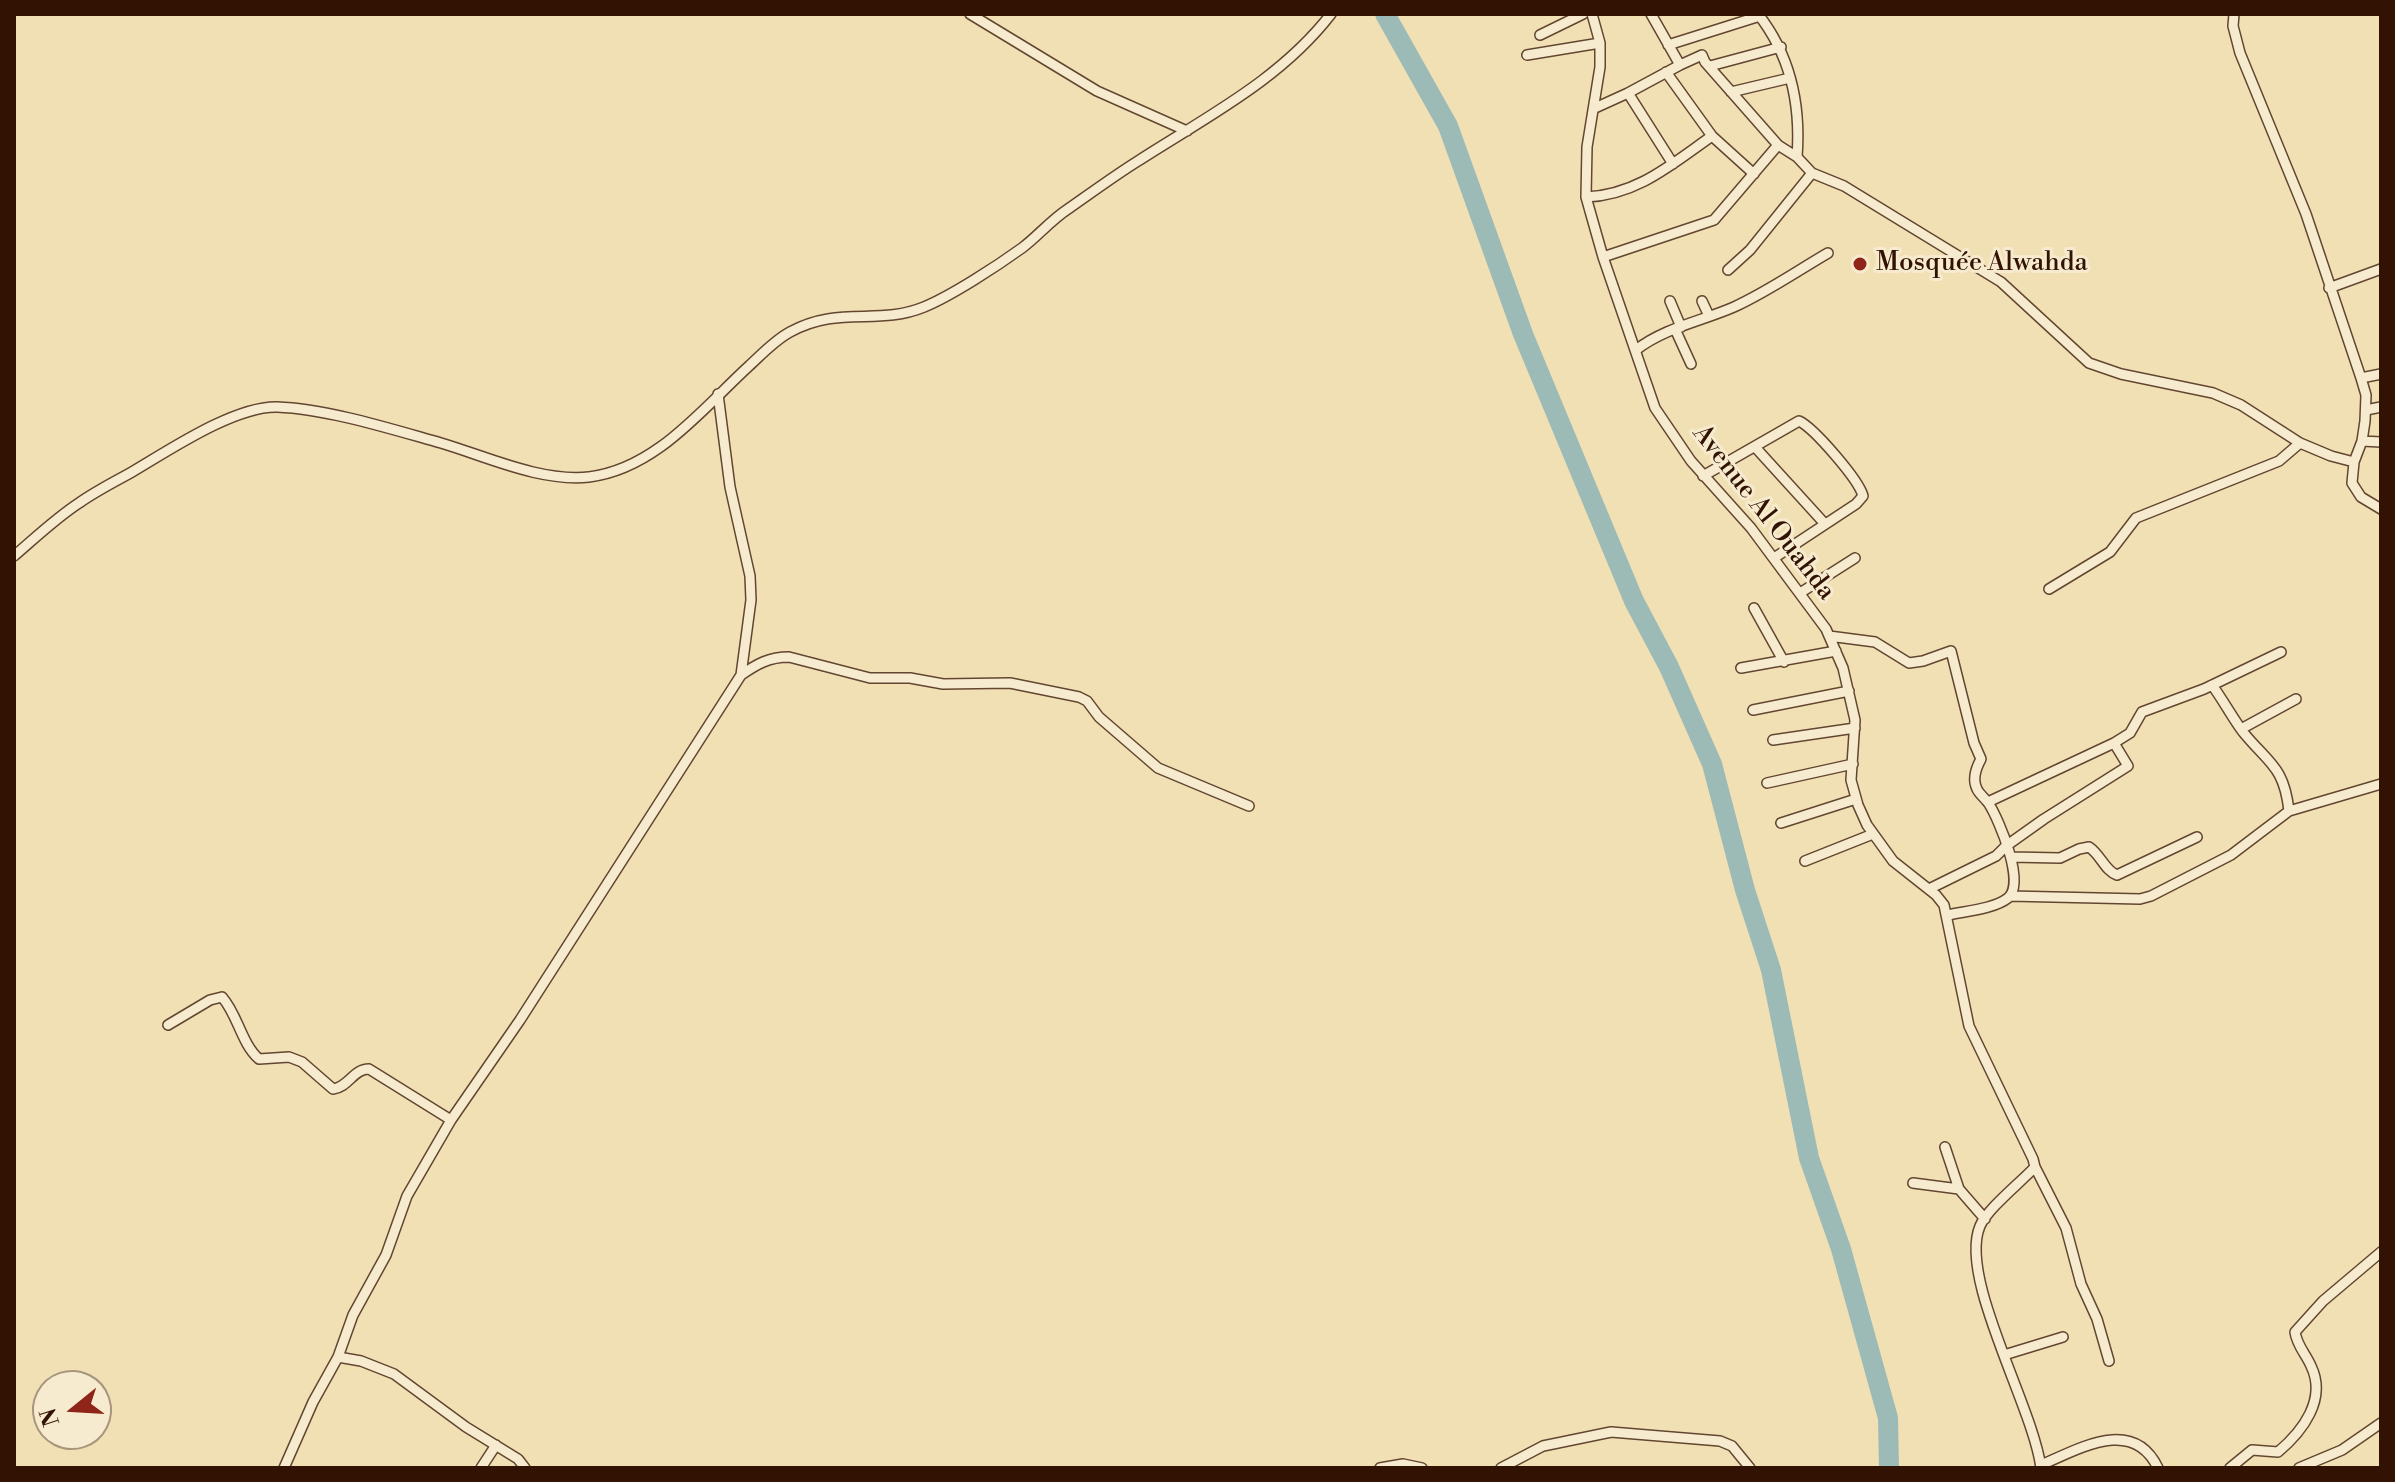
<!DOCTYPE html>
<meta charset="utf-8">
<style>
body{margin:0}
#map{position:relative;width:2395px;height:1482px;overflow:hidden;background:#f2e0b5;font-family:"Libre Bodoni",serif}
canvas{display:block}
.frame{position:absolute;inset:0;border:16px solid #321303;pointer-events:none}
.north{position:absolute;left:32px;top:1370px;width:80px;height:80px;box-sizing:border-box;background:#f7ebcf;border:2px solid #a8957d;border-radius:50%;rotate:252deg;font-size:22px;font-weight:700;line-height:32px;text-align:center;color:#321303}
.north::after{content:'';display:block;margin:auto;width:28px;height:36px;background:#8f2418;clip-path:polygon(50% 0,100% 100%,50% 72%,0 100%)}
</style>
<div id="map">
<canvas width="2395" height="1482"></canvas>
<div class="frame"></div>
<div class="north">N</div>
</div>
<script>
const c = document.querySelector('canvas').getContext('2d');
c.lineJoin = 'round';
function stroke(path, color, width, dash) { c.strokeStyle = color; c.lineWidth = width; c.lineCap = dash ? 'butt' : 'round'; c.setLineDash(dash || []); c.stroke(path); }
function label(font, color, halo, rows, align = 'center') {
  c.font = font + ' "Libre Bodoni",serif'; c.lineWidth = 6; c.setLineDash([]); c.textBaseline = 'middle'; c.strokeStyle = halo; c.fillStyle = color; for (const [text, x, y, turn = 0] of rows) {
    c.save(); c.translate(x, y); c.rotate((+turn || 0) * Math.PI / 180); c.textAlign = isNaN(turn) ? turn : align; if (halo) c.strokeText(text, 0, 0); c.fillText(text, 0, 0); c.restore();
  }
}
stroke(new Path2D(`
 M 1385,14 L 1448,126 L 1523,334 L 1634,601 L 1669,667 L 1712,764 L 1745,890 L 1771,970 L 1809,1158 L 1841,1249 L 1888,1418 L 1889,1468`), '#9dbbb6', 20);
const street = new Path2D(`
 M 970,14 L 1097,91 L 1187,131
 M 1592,14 L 1600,43 L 1600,67 L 1587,147 L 1586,197 L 1603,257 L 1655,408 L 1691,461 L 1751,528 L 1826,629 L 1843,668 L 1855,720 L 1851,780 L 1858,805 L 1867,825 L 1893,861 L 1936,895 L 1944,905 L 1969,1026 L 2033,1159 L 2035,1167 C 2020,1183 1988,1208 1980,1226 C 1958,1278 2033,1406 2041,1468
 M 1758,14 C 1791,56 1801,105 1797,157
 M 2234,14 L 2233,26 L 2240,53 L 2306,214 L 2361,378 L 2366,395 L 2365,421 L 2362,441 L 2354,462 L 2352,483 L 2361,497 L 2381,509
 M 1540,35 L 1583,14
 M 1668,45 L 1760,16
 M 1527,55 L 1600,43
 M 1680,65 L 1702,55 L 1705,62 L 1778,145 L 1797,157 L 1812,173 L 1844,186 L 2001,282 L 2089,363 L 2121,374 L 2213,393 L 2241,405 L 2300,443 L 2331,456 L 2354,462
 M 1710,66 L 1781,47
 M 1666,72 L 1712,136 L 1754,174
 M 1731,92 L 1790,78
 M 1628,93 L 1680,65 L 1651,14
 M 1595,108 L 1628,93 L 1673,164
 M 1586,197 C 1637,195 1672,164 1712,136
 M 1603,257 L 1714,220 L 1778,145
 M 1728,270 L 1750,250 L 1812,173
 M 2329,288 L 2381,269
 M 1670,301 L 1681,327
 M 1702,301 L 1709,316
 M 1675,329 L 1691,364
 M 1636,350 C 1664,328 1702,321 1734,307 C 1767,292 1797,271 1828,253
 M 2361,378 L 2381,374
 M 2366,410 L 2381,407
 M 2362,441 L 2381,442
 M 1755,447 L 1825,524
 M 1703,476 L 1799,421 C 1814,428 1859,480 1863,496 L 1856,504 L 1774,558
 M 14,556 C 35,538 56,518 79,503 C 96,491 114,482 132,472 C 168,451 234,406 277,407 C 328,409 391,429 441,443 C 488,457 540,482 589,477 C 656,469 703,408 749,366 C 762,354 775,340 790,332 C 839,305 878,326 924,307 C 951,296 997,266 1022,248 C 1038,236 1051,220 1068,209 C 1091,193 1114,176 1138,161 C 1206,117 1280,80 1331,14
 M 2049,589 L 2110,552 L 2136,518 L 2279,461 L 2300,443
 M 1800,593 L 1855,558
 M 1754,608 L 1784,662
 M 1829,636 L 1875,642 L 1909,663 L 1923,661 L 1951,651 L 1974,743 L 1981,759 C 1976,768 1972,779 1977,789 C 1979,794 1986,799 1989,804 C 1999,820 2026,883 2008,898 C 1994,909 1966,911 1948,915
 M 1741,668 L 1836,651
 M 741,675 C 757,664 769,657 789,657 L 870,678 L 910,678 L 943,684 L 1010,683 L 1079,697 L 1087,701 L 1099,717 L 1158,768 L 1249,806
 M 2212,685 C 2223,700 2232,717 2243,732 C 2269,764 2284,766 2289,811
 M 1753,710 L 1849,691
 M 2241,729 L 2296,699
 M 1773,740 L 1855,728
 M 1767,783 L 1853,764
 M 1988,802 L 2114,743 L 2130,733 L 2142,712 L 2204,689 L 2281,652
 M 1781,823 L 1856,799
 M 2011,857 L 2060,858 L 2079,849 L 2089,847 C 2101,855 2105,871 2117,875 L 2197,837
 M 1805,861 L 1873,834
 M 1929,889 L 1996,856 L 2006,846 L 2044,819 L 2128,766 L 2114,743
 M 2010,896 L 2140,899 L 2151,896 L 2231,855 L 2289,811 L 2381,784
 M 168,1025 L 210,1000 L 222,997 C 238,1015 241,1043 259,1059 L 289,1057 L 302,1062 L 333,1089 C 349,1087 353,1069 369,1069 L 451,1120
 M 1945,1147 L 1959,1189 L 1985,1219
 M 2035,1167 L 2066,1228 L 2081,1284 L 2097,1319 L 2109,1361
 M 1913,1183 L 1959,1189
 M 2004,1355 L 2063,1337
 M 338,1357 L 361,1361 L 394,1374 L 466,1427 L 518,1459 L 525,1468
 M 2041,1465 C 2079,1449 2133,1416 2158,1468
 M 284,1468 L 313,1402 L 338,1357 L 353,1315 L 386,1255 L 407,1196 L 451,1120 L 520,1020 L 741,675 L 751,600 L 750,576 L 730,487 L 718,394
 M 481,1468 L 496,1445
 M 1380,1468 L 1403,1464 L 1422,1468
 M 1501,1468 L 1543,1446 L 1611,1432 L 1720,1441 L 1732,1446 L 1750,1468
 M 2230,1468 L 2252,1450 L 2278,1452 C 2303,1431 2327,1399 2311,1366 C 2306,1354 2297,1346 2295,1332 L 2323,1301 L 2381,1252
 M 2299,1468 L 2342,1450 L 2381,1423`);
stroke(street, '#624630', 12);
stroke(street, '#f7ebcf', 9);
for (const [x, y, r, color] of [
 [1860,264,8,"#8f2418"]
]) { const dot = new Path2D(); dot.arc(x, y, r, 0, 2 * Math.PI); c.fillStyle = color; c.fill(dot); stroke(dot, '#f7ebcf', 3); }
label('26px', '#321303', '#f7ebcf', [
 ["Mosquée Alwahda",1876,264]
], 'left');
label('26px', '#321303', '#f7ebcf', [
 ["Avenue Al Ouahda",1763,513,52]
]);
</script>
